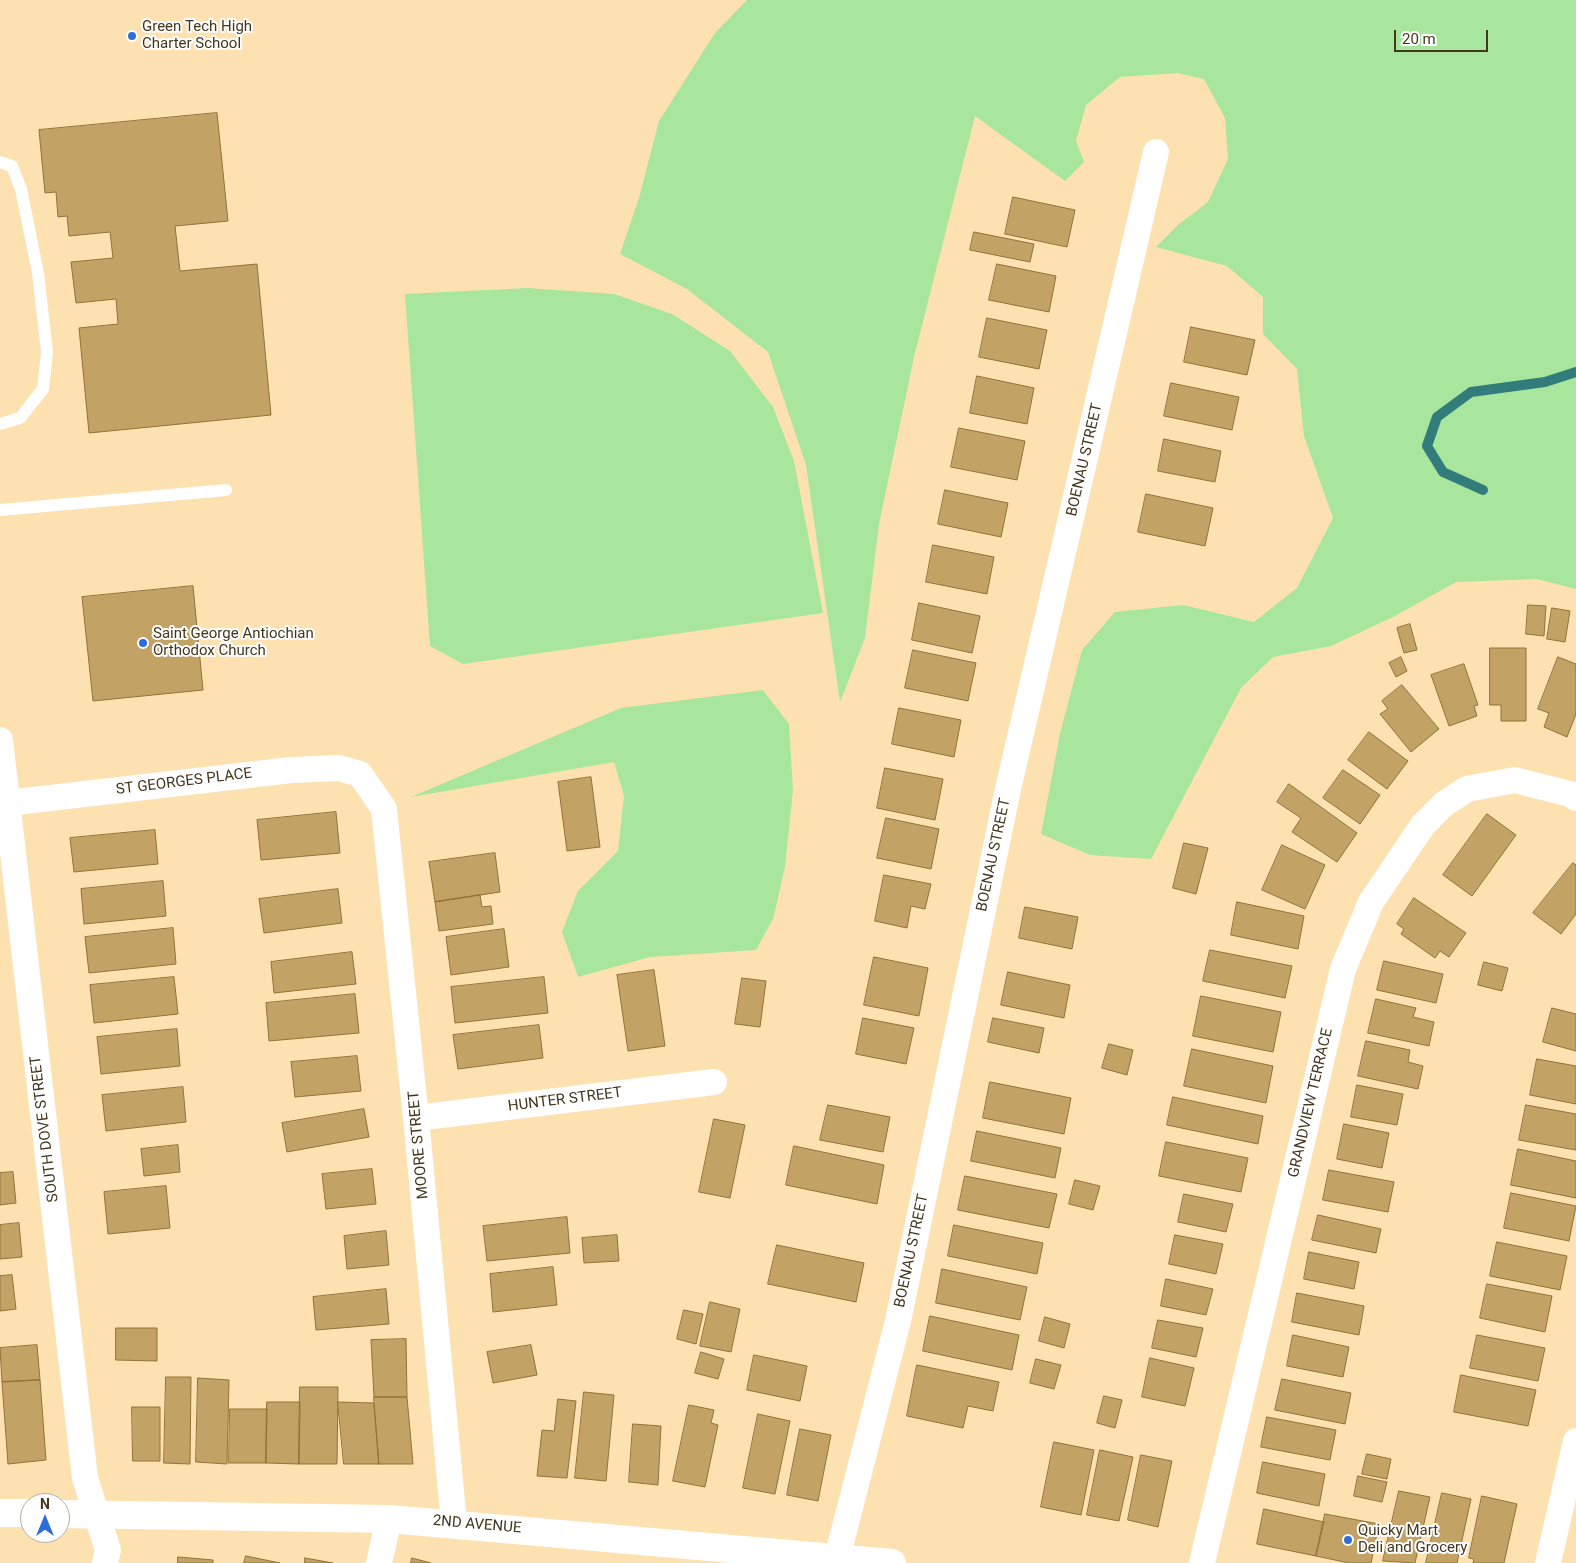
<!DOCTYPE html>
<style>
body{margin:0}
#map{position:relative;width:1576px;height:1563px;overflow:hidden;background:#fde1b0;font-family:Roboto,sans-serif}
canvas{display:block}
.north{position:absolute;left:20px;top:1493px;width:50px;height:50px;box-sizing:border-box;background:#fff;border:1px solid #b4afa5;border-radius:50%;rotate:0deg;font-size:14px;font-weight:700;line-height:20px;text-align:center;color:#44361d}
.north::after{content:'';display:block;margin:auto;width:18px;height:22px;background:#2e6cd9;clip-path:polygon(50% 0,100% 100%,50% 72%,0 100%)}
.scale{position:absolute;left:1394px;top:30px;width:94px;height:22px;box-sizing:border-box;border:2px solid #44361d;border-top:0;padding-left:6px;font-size:15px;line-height:18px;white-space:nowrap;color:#44361d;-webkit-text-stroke:4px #fff;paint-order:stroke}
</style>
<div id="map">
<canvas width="1576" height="1563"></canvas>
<div class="north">N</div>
<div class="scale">20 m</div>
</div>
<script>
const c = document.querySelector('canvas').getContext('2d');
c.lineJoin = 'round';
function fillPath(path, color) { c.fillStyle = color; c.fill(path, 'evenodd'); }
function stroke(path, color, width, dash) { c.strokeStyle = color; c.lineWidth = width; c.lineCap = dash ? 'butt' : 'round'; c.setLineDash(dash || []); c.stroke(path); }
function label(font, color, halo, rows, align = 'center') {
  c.font = font + ' Roboto,sans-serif'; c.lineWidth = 4; c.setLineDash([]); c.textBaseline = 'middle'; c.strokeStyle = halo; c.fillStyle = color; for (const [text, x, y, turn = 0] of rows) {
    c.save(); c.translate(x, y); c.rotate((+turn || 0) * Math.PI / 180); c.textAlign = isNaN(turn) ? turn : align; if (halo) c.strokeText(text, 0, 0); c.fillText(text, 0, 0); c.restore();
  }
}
fillPath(new Path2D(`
 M 747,0 L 1576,0 L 1576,589 L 1537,579 L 1456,582 L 1393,617 L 1331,646 L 1273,657 L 1241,688 L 1151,859 L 1090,855 L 1041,834 L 1060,734 L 1082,650 L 1115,612 L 1183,605 L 1254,622 L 1297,588 L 1333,518 L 1304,436 L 1297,369 L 1263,334 L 1263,297 L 1227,266 L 1156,247 L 1178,225 L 1208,202 L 1228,159 L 1225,118 L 1204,79 L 1178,73 L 1120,77 L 1086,105 L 1076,141 L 1084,162 L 1065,181 L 975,116 L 914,357 L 879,524 L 865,638 L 840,702 L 806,465 L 768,352 L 687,289 L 620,254 L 639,198 L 659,121 L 715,33 Z
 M 527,288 L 614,294 L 672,314 L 730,351 L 773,407 L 794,461 L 823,613 L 463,664 L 430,646 L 405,294 Z
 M 763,690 L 789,724 L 793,790 L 785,867 L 773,919 L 756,950 L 650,957 L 578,977 L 562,932 L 578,891 L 618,851 L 624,796 L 614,762 L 411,797 L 621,708 Z`), '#a7e69c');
stroke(new Path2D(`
 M 1483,490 L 1443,472 L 1427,446 L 1437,417 L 1471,392 L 1545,382 L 1576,372`), '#327d7b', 10);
const building = new Path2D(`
 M 217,113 L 228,221 L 175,226 L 180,271 L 257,264 L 271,415 L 89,433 L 79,328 L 118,324 L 116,299 L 76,303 L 71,262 L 113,258 L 110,232 L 69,236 L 67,216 L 58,217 L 56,192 L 45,193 L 39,130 Z
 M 1013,197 L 1075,210 L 1067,247 L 1005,234 Z
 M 974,232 L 1034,244 L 1030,262 L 970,250 Z
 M 997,264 L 1056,276 L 1049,312 L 989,300 Z
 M 987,318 L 1047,330 L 1039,369 L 979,357 Z
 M 1191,327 L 1255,340 L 1247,375 L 1184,362 Z
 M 977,376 L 1034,388 L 1027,424 L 970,413 Z
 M 1171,383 L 1239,397 L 1232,430 L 1164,416 Z
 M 959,428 L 1025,441 L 1017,480 L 951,467 Z
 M 1164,439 L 1221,451 L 1215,482 L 1158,471 Z
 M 945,490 L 1008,503 L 1001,537 L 938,524 Z
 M 1146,494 L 1213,508 L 1205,546 L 1138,532 Z
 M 933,545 L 994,557 L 987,594 L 926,582 Z
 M 193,586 L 203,690 L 93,701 L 82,597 Z
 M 919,603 L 980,616 L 972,653 L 912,640 Z
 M 1528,605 L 1546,606 L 1544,636 L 1526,634 Z
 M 1552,608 L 1570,611 L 1565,642 L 1547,639 Z
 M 1410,624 L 1417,650 L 1404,653 L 1397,628 Z
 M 1490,648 L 1526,648 L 1526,721 L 1501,721 L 1501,705 L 1490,705 Z
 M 913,650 L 976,663 L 968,701 L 905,688 Z
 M 1401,657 L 1407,671 L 1396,677 L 1389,663 Z
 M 1558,657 L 1576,664 L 1576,714 L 1567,737 L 1544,727 L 1549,713 L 1538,709 Z
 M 1464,664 L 1478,705 L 1474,706 L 1477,716 L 1449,726 L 1431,675 Z
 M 1402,685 L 1439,729 L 1411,752 L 1380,714 L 1388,709 L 1382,701 Z
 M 899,708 L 961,720 L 954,757 L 892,744 Z
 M 1369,732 L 1408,761 L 1387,789 L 1348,760 Z
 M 885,768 L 943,779 L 935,820 L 877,808 Z
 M 1343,770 L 1380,795 L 1360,824 L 1323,798 Z
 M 591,777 L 600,847 L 567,851 L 558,782 Z
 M 1289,784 L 1357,833 L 1337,862 L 1292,832 L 1301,818 L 1277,802 Z
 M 336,812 L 340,853 L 261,860 L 257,820 Z
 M 1487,814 L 1516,835 L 1472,896 L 1443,875 Z
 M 886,818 L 939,829 L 931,869 L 877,858 Z
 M 155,830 L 158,864 L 74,872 L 70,838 Z
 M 1184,843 L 1208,848 L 1196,894 L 1173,888 Z
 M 1282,845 L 1325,865 L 1305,909 L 1262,890 Z
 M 495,853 L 500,892 L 435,902 L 429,862 Z
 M 1573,863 L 1576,865 L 1576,914 L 1561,934 L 1533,913 Z
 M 884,875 L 931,884 L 925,909 L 911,906 L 907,928 L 875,921 Z
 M 163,881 L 166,916 L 84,924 L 81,889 Z
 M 338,889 L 342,923 L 264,933 L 259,899 Z
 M 480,895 L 482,907 L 491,906 L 493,924 L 439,931 L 435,902 Z
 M 1414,898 L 1466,933 L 1449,957 L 1440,951 L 1435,958 L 1401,934 L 1404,929 L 1397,924 Z
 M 1237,902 L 1304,916 L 1298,949 L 1231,935 Z
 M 1025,907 L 1078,917 L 1072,949 L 1019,938 Z
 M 173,928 L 176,964 L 89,973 L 85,937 Z
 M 504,929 L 509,967 L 451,975 L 446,937 Z
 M 1210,950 L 1292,966 L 1285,998 L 1203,981 Z
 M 352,952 L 356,984 L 274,993 L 271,962 Z
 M 874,957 L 928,968 L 919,1016 L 864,1005 Z
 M 1384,961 L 1443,974 L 1436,1003 L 1377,990 Z
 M 1484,962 L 1508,968 L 1502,991 L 1478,985 Z
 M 654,970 L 665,1046 L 628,1051 L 617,975 Z
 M 1008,972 L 1070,985 L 1064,1018 L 1001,1005 Z
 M 174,977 L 178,1014 L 94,1023 L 90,985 Z
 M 544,977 L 548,1013 L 455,1023 L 451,987 Z
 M 742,978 L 766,981 L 760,1027 L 735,1024 Z
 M 355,994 L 359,1033 L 269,1041 L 266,1003 Z
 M 1201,996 L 1281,1012 L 1273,1052 L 1193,1036 Z
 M 1376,999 L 1416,1008 L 1413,1017 L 1434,1022 L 1429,1046 L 1368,1033 Z
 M 1552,1008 L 1576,1014 L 1576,1051 L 1543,1042 Z
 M 863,1018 L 914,1028 L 906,1064 L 856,1054 Z
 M 993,1018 L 1044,1028 L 1039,1053 L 988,1042 Z
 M 539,1025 L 543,1058 L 458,1069 L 453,1035 Z
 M 177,1029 L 180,1066 L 101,1074 L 97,1037 Z
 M 1366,1041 L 1410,1050 L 1408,1062 L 1423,1066 L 1418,1089 L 1358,1076 Z
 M 1109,1044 L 1133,1050 L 1127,1075 L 1102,1068 Z
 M 1192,1049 L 1273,1066 L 1266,1103 L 1184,1086 Z
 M 357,1056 L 361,1091 L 295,1097 L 291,1062 Z
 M 1537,1059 L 1576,1066 L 1576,1104 L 1530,1095 Z
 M 990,1082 L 1071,1098 L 1064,1134 L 983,1118 Z
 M 1357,1085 L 1403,1094 L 1397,1125 L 1351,1117 Z
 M 183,1087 L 186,1122 L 106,1131 L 102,1095 Z
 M 1173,1097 L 1263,1116 L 1258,1144 L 1167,1125 Z
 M 828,1105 L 890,1117 L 883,1152 L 820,1140 Z
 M 1526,1105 L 1576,1114 L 1576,1150 L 1519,1140 Z
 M 364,1109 L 369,1137 L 287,1152 L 282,1123 Z
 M 714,1119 L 745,1125 L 730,1198 L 699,1192 Z
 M 1344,1124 L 1389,1133 L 1382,1168 L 1337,1159 Z
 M 977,1131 L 1061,1148 L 1055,1178 L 971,1161 Z
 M 1166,1142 L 1248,1158 L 1241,1192 L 1159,1176 Z
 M 178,1145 L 180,1172 L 144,1176 L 141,1149 Z
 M 794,1146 L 884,1165 L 877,1204 L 786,1185 Z
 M 1518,1149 L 1576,1161 L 1576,1198 L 1511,1185 Z
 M 372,1169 L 376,1204 L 326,1209 L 322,1174 Z
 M 1329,1170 L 1394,1182 L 1388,1212 L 1323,1200 Z
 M 13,1172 L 16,1203 L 0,1205 L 0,1173 Z
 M 965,1176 L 1057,1194 L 1049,1228 L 958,1210 Z
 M 1075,1180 L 1100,1186 L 1093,1210 L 1069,1204 Z
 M 166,1186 L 170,1228 L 108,1234 L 104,1192 Z
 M 1511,1193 L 1576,1206 L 1569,1241 L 1504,1228 Z
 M 1184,1194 L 1233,1204 L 1226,1232 L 1178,1222 Z
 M 1318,1215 L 1381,1229 L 1376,1253 L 1312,1240 Z
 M 567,1217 L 570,1253 L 487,1261 L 483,1226 Z
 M 19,1223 L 22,1257 L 0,1259 L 0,1225 Z
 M 954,1225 L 1043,1243 L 1037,1274 L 948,1256 Z
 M 386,1231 L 389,1265 L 347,1269 L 344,1236 Z
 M 617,1235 L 619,1261 L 584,1263 L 582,1238 Z
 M 1175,1235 L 1223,1244 L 1216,1274 L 1169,1264 Z
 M 1497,1242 L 1567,1256 L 1560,1290 L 1490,1276 Z
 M 777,1245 L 864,1263 L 856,1302 L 768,1284 Z
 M 1309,1252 L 1359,1262 L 1354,1289 L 1304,1279 Z
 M 553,1267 L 557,1305 L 493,1312 L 490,1274 Z
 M 942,1269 L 1027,1287 L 1020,1320 L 936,1303 Z
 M 12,1275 L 16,1309 L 0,1311 L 0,1276 Z
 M 1166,1279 L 1213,1289 L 1206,1315 L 1161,1306 Z
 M 1487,1284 L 1552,1296 L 1545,1332 L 1480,1318 Z
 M 386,1289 L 389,1324 L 316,1330 L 313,1297 Z
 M 1297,1293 L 1364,1306 L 1359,1335 L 1292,1322 Z
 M 710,1302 L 740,1309 L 731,1352 L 700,1346 Z
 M 684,1310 L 703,1314 L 696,1344 L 677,1339 Z
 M 930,1316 L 1019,1335 L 1012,1370 L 923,1351 Z
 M 1045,1317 L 1070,1324 L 1064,1348 L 1039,1341 Z
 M 1158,1320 L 1203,1328 L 1196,1357 L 1152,1348 Z
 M 116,1328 L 157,1328 L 157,1361 L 116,1360 Z
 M 1293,1335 L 1349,1347 L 1343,1377 L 1287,1366 Z
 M 1477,1335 L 1545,1348 L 1538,1381 L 1470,1368 Z
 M 406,1339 L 407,1397 L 374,1397 L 371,1340 Z
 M 37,1345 L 40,1380 L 2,1382 L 0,1348 Z
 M 531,1345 L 537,1375 L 493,1383 L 487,1352 Z
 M 701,1352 L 724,1359 L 718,1379 L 695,1373 Z
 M 754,1355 L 807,1366 L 800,1401 L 747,1390 Z
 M 1150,1358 L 1194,1368 L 1185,1406 L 1142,1397 Z
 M 1036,1359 L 1061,1365 L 1054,1389 L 1030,1383 Z
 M 917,1365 L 999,1382 L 993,1411 L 968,1406 L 963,1428 L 907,1416 Z
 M 1461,1375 L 1536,1390 L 1528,1426 L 1454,1412 Z
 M 166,1377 L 191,1377 L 190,1464 L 164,1463 Z
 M 198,1378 L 229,1380 L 227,1464 L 196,1462 Z
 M 1282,1379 L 1351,1393 L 1345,1424 L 1275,1410 Z
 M 40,1380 L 46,1460 L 8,1464 L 2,1382 Z
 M 300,1387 L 338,1387 L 337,1464 L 299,1464 Z
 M 584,1392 L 614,1395 L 606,1481 L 575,1478 Z
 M 1104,1396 L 1122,1400 L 1115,1428 L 1097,1423 Z
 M 374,1397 L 407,1397 L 413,1464 L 379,1464 Z
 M 558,1399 L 576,1401 L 567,1478 L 537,1476 L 542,1430 L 554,1431 Z
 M 267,1402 L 300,1402 L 299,1464 L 266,1463 Z
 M 338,1402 L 374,1403 L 379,1464 L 344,1464 Z
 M 689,1405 L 714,1410 L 711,1423 L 718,1425 L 705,1487 L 673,1481 Z
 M 132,1407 L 160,1407 L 160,1461 L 133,1461 Z
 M 230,1409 L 267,1409 L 266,1463 L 229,1463 Z
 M 758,1414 L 790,1421 L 775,1494 L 743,1488 Z
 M 1267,1417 L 1336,1430 L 1330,1460 L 1261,1447 Z
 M 633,1424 L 661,1426 L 658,1485 L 629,1482 Z
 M 800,1429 L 831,1435 L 818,1501 L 787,1495 Z
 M 1054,1442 L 1094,1450 L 1081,1515 L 1041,1507 Z
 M 1100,1450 L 1133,1457 L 1119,1521 L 1087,1515 Z
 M 1367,1454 L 1391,1459 L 1387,1479 L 1362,1474 Z
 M 1141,1455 L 1172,1461 L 1158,1527 L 1128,1520 Z
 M 1263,1462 L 1325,1474 L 1319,1506 L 1257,1493 Z
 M 1358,1476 L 1387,1482 L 1382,1502 L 1354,1496 Z
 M 1399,1491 L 1430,1497 L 1415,1563 L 1383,1561 Z
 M 1442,1493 L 1471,1499 L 1457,1563 L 1426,1563 Z
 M 1482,1496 L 1517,1504 L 1504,1563 L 1473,1563 L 1474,1559 L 1469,1558 Z
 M 1264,1509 L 1324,1522 L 1316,1556 L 1257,1544 Z
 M 1325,1514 L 1379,1524 L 1371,1563 L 1349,1563 L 1316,1556 Z
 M 246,1556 L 280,1563 L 244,1563 Z
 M 178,1557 L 213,1560 L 213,1563 L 178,1563 Z
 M 305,1558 L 333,1563 L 305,1563 Z
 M 412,1558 L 431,1563 L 411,1563 Z`);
fillPath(building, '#c3a266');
stroke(building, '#927237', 1);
stroke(new Path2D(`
 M 0,162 L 12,166 L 21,189 L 38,273 L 47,352 L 43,389 L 20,418 L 0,424
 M 0,510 L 226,490`), '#fff', 12);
stroke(new Path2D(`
 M 0,740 L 85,1478 L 108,1550 L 105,1563
 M 7,803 L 291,770 L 339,768 L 360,774 L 384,809 L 416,1118 L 454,1523
 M 416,1118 L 714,1082
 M 837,1558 L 898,1321 L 1008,789 L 1156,152
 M 379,1563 L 389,1519
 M 1202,1563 L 1343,969 L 1371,902 L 1423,825 L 1444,804 L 1467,789 L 1515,780 L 1570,794 L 1576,798
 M 1548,1563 L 1576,1441`), '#fff', 26);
stroke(new Path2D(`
 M 0,1513 L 30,1513
 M 60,1514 L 389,1519 L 892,1563`), '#fff', 28);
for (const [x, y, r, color] of [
 [132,36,5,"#2e6cd9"],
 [143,643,5,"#2e6cd9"],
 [1348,1540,5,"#2e6cd9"]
]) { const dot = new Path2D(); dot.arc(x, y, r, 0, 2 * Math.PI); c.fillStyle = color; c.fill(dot); stroke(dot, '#fff', 2); }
label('15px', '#44361d', '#fff', [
 ["Green Tech High",142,27],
 ["Charter School",142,44],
 ["Saint George Antiochian",153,634],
 ["Orthodox Church",153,651],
 ["Quicky Mart",1358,1531],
 ["Deli and Grocery",1358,1548]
], 'left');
label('15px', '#44361d', '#fff', [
 ["BOENAU STREET",1085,460,-77],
 ["ST GEORGES PLACE",184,782,-7],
 ["BOENAU STREET",994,855,-78],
 ["HUNTER STREET",565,1100,-7],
 ["GRANDVIEW TERRACE",1311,1103,-77],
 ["SOUTH DOVE STREET",45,1129,-97],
 ["MOORE STREET",419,1145,-95],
 ["BOENAU STREET",912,1251,-78],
 ["2ND AVENUE",477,1525,5]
]);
</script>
